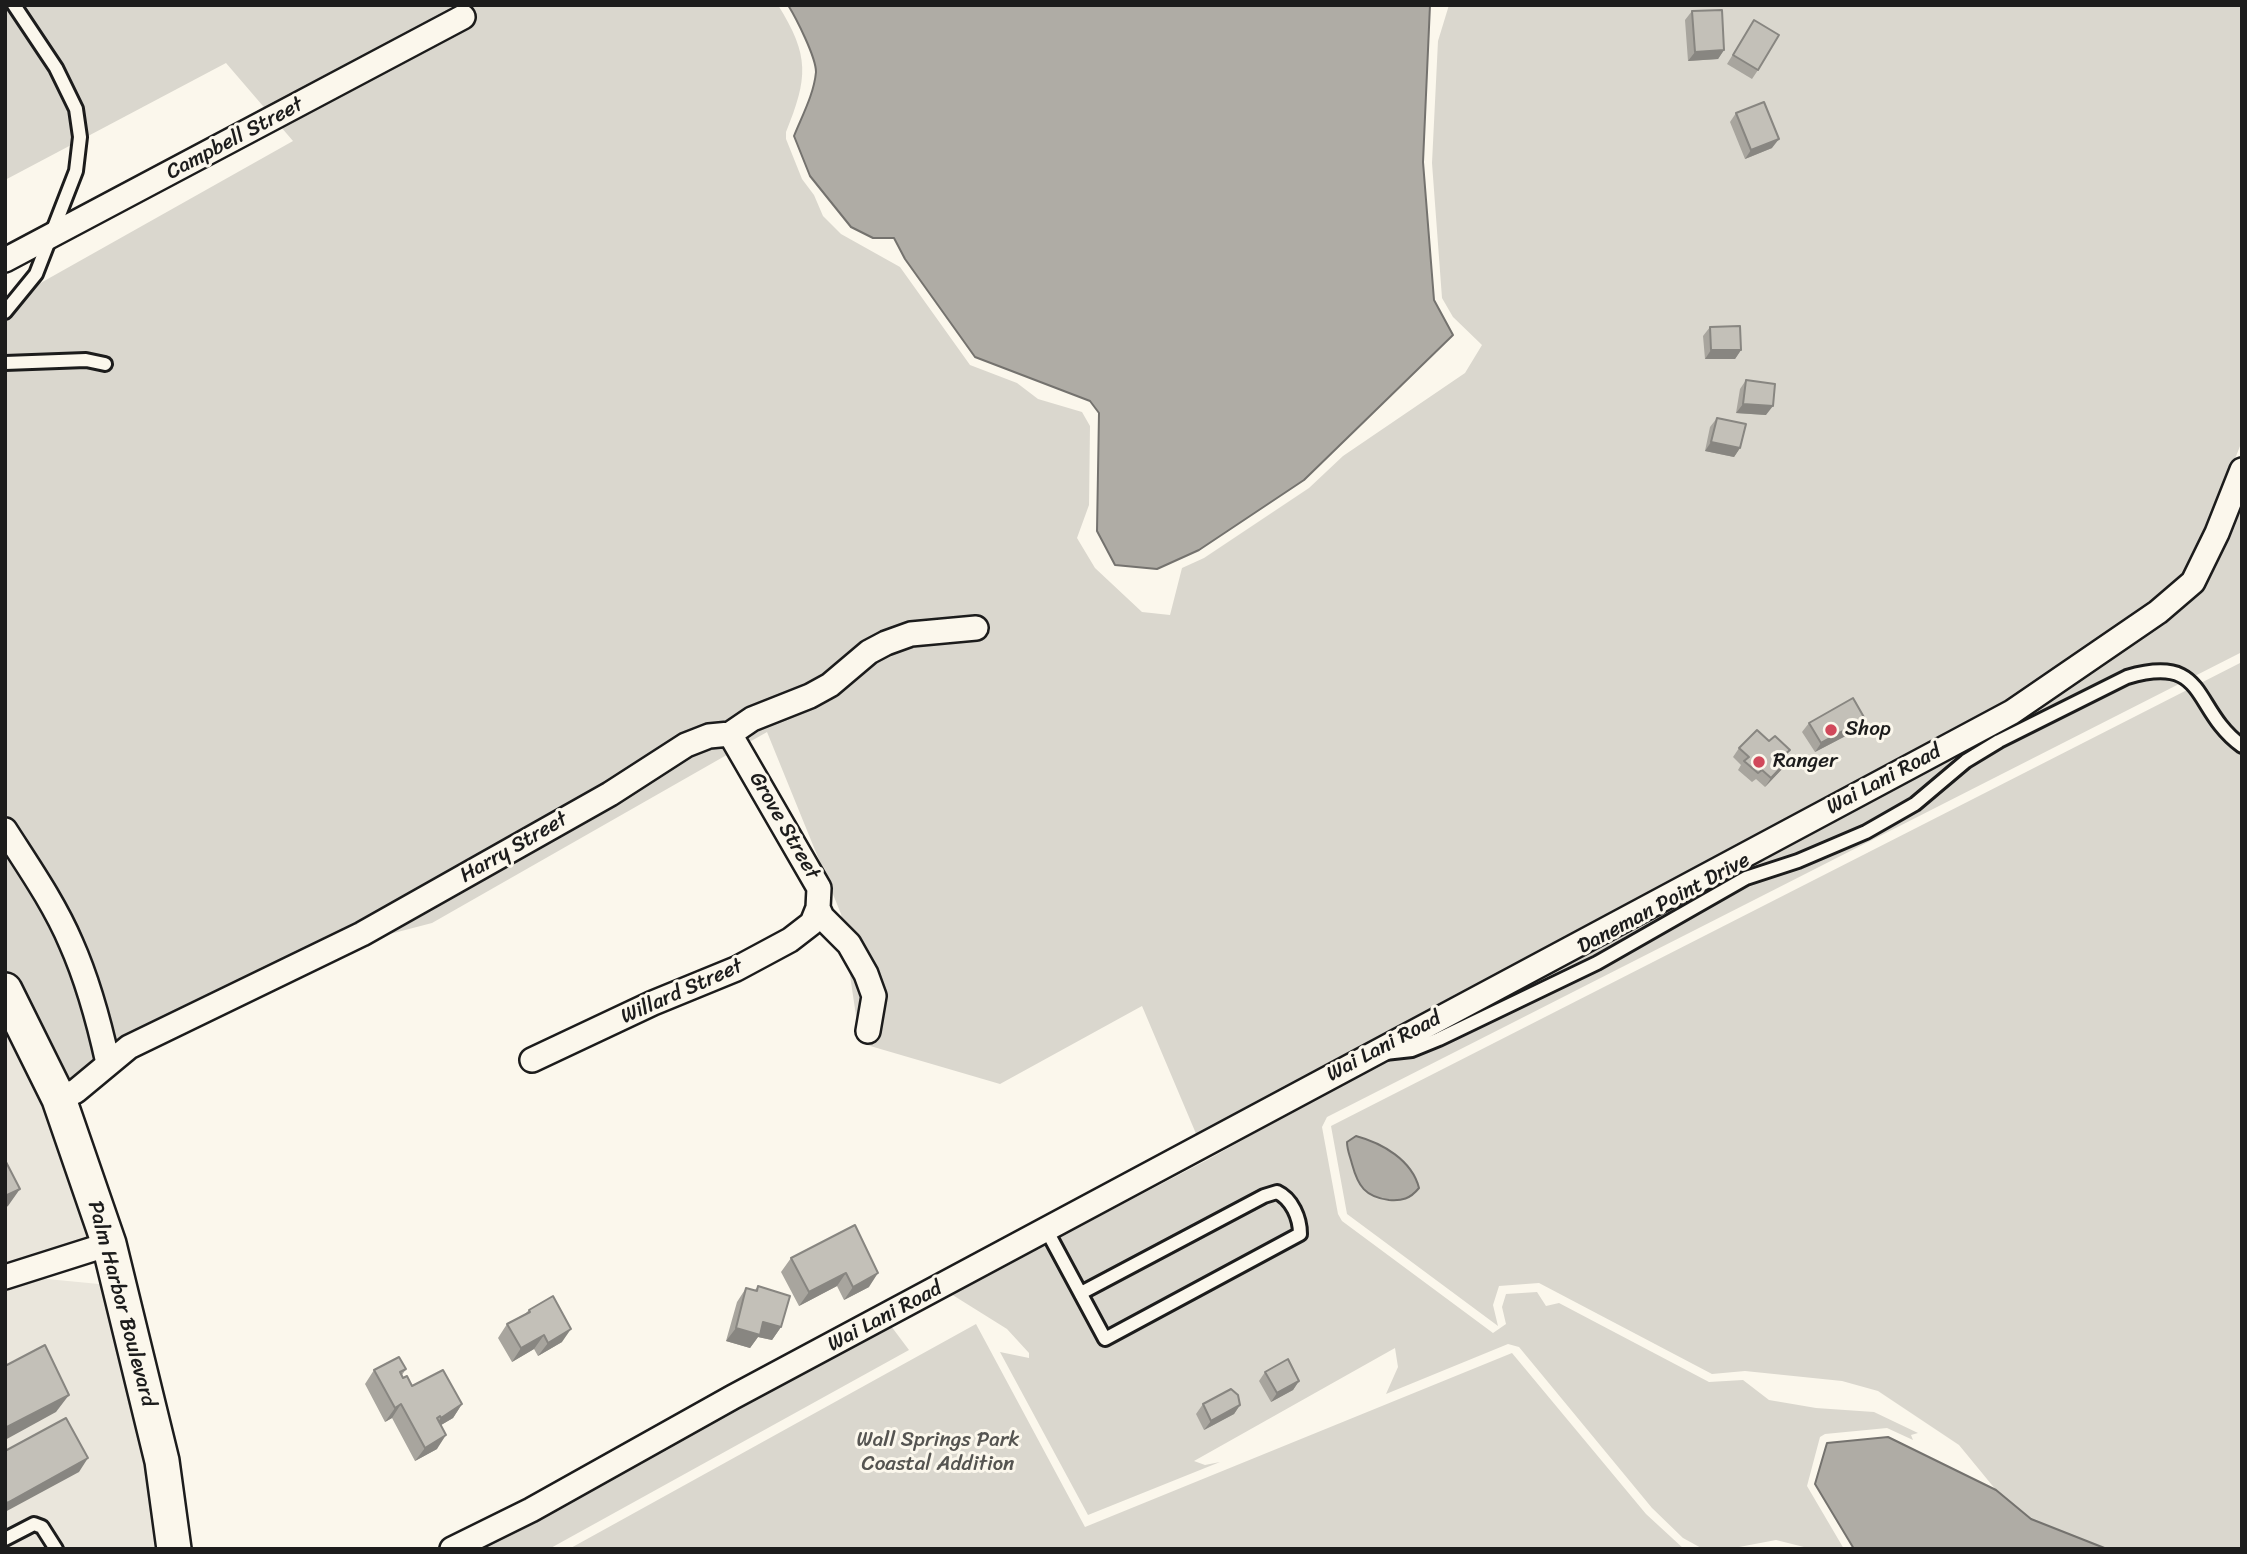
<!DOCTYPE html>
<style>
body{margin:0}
#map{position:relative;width:2247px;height:1554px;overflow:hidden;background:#fbf7ec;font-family:Sriracha,sans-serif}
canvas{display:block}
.frame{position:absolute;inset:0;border:7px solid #1c1c1c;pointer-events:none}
</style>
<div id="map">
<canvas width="2247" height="1554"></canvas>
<div class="frame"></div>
</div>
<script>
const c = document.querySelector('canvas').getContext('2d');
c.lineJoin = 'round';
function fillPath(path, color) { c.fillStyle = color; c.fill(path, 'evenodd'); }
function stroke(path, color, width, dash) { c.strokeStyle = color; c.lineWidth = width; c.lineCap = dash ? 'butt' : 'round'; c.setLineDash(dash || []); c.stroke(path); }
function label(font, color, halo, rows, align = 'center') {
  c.font = font + ' Sriracha,sans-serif'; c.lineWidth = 6; c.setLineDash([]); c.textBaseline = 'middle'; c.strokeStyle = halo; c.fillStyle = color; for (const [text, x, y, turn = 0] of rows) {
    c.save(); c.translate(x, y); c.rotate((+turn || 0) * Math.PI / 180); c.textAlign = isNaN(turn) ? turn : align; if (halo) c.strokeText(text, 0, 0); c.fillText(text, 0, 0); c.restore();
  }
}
fillPath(new Path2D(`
 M 5,1012 L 50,1103 L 103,1263 L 32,1257 L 5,1265 Z
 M 37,1278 L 109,1285 L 164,1549 L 5,1549 L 5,1288 Z`), '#eae6dc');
fillPath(new Path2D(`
 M 5,5 L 778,5 C 810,56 808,78 786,132 L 786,139 L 802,179 L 814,195 L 823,216 L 841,234 L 900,267 L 970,365 L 1017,383 L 1038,399 L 1082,412 L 1090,426 L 1089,505 L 1077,538 L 1095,568 L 1142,612 L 1170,615 L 1182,568 L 1204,558 L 1309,488 L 1343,456 L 1465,373 L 1482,345 L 1453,317 L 1442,298 L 1432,163 L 1438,41 L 1449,5 L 2242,5 L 2242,441 L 2208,528 L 2185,575 L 2152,603 L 2006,702 L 1197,1136 L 1142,1006 L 1000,1084 L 860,1043 L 841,914 L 767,732 L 432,923 L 363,941 L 138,1043 L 132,1033 L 114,1044 L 56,892 L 5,812 L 5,303 L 293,141 L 226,63 L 5,180 Z
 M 2242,499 L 2242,652 L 1327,1117 L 1322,1127 L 1338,1214 L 1342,1221 L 1493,1333 L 1506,1324 L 1502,1307 L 1506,1294 L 1537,1292 L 1546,1306 L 1559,1303 L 1709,1382 L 1743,1380 L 1769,1400 L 1816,1408 L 1874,1412 L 1918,1433 L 1911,1435 L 1913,1440 L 1887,1428 L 1825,1434 L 1820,1437 L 1807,1486 L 1844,1549 L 1812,1549 L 1776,1540 L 1739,1547 L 1703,1549 L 1683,1538 L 1652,1508 L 1519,1347 L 1508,1344 L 1386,1394 L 1398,1367 L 1395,1348 L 1194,1461 L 1205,1465 L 1220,1462 L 1088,1515 L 1000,1352 L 1029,1358 L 1029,1353 L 1007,1329 L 951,1294 L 1207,1160 L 1389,1058 L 2017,721 L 2164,622 L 2200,591 Z
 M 2242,662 L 2242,1549 L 2107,1549 L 2031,1519 L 1996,1490 L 1959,1445 L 1878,1391 L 1842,1381 L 1745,1371 L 1712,1374 L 1539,1283 L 1499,1286 L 1493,1305 L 1498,1326 L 1347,1214 L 1331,1126 Z
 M 5,848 C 25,880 46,912 62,946 C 78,982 87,1021 97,1059 L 84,1071 L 63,1085 L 5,970 Z
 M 976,1324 L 1085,1527 L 1512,1353 L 1646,1514 L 1684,1549 L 569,1549 Z
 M 891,1326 L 909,1350 L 549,1549 L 477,1549 Z`), '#dad7ce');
const water = new Path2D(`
 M 788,5 L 1430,5 L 1423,162 L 1434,300 L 1453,335 L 1304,480 L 1199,550 L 1157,569 L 1115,565 L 1097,531 L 1099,413 L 1090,401 L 975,357 L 905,259 L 894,238 L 873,238 L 851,227 L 810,176 L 794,136 C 802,116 814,94 816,72 C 816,57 796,18 788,5 Z
 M 1356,1136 C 1382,1143 1412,1160 1419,1188 C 1410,1199 1402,1201 1389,1200 C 1365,1197 1358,1186 1352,1164 C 1350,1156 1347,1150 1347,1142 Z
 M 1888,1437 L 1996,1490 L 2031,1519 L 2107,1549 L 1854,1549 L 1815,1484 L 1827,1443 Z`);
fillPath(water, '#afaca5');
stroke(water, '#74726e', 2);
const lane = new Path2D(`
 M 5,312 L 36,274 L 76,171 L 80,137 L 76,109 L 56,68 L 14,5
 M 5,363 L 86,360 L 105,364
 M 1385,1053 L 1412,1050 L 1439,1039 L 1597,963 L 1746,878 L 1798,861 L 1866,832 L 1915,804 L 1966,761 L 1999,741 L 2127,677 C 2209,653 2191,709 2242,746
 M 1047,1231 L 1105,1339 L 1300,1234 C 1300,1218 1292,1199 1277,1192 L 1264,1196 L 1081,1293
 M 5,1539 L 34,1524 L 42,1527 L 56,1549`);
const street = new Path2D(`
 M 5,260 L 463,17
 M 730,734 L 819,888 L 818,908 L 822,917 L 849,944 L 866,974 L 874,996 L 868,1031
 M 5,830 C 28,866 54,903 71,943 C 88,981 99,1022 108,1063
 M 532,1060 L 653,1003 L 736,969 L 790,940 L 812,923 L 818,908
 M 59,1099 L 76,1091 L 129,1047 L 362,934 L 610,794 L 686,745 L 709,736 L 730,734 L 752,719 L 810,696 L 830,685 L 869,652 L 886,643 L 911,634 L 976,628
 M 5,1277 L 109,1244
 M 452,1549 L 531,1510 L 733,1397 L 2012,712 L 2158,612 L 2193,582 L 2217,533 L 2242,470`);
const secondary = new Path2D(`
 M 5,990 L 59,1099 L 109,1244 L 162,1461 L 174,1549`);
stroke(lane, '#1c1c1c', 18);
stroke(street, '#1c1c1c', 28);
stroke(secondary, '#1c1c1c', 38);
stroke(lane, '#fbf7ec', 12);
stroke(street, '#fbf7ec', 23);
stroke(secondary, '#fbf7ec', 33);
fillPath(new Path2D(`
 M 1692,11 L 1724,50 L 1718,59 L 1688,61 L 1685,20 Z
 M 1754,20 L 1758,70 L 1752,79 L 1727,64 Z
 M 1736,113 L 1772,148 L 1745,159 L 1730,122 Z
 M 1710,327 L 1741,350 L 1735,359 L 1705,359 L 1703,336 Z
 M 1746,380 L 1766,415 L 1736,413 L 1740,389 Z
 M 1717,418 L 1740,448 L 1734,457 L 1705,451 L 1710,427 Z
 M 1865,719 L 1859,729 L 1815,752 L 1802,732 L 1809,723 Z
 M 1769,741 L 1790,750 L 1786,756 L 1783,768 L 1765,787 L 1756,779 L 1752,782 L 1738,770 L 1741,765 L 1733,757 L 1739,748 Z
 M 855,1225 L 869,1287 L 844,1300 L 837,1286 L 799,1306 L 781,1272 L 791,1258 Z
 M 758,1286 L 781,1327 L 772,1340 L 758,1337 L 750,1348 L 726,1341 L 737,1302 L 746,1288 L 755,1290 Z
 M 529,1310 L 562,1342 L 538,1356 L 534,1349 L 512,1362 L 498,1338 L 507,1324 L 525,1314 Z
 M 406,1369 L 402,1375 L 403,1378 L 412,1386 L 462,1404 L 453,1418 L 441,1425 L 437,1449 L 415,1461 L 392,1418 L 385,1422 L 365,1384 L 374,1370 Z
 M 1265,1372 L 1299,1381 L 1293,1390 L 1271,1402 L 1259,1381 Z
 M 1203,1404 L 1240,1405 L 1234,1414 L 1204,1430 L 1196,1414 Z`), '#a8a59e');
fillPath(new Path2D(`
 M 1724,50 L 1718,59 L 1688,61 L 1695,52 Z
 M 1779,139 L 1772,148 L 1745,159 L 1751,150 Z
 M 1711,350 L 1741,350 L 1735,359 L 1705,359 Z
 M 1743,404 L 1773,406 L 1766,415 L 1736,413 Z
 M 1711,442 L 1740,448 L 1734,457 L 1705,451 Z
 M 1865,719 L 1859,729 L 1815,752 L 1821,743 Z
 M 1789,759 L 1783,768 L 1765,787 L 1771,778 Z
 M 20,1189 L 8,1206 L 5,1208 L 5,1196 Z
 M 846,1273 L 837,1286 L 799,1306 L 809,1292 Z
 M 878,1273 L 869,1287 L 844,1300 L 853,1287 Z
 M 763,1322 L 781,1327 L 772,1340 L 758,1337 L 750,1348 L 726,1341 L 736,1328 Z
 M 571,1329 L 562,1342 L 538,1356 L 548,1343 Z
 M 544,1335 L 534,1349 L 512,1362 L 521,1348 Z
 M 1299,1381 L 1293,1390 L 1271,1402 L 1277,1393 Z
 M 69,1395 L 56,1412 L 5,1440 L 5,1428 Z
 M 401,1404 L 392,1418 L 385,1422 L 395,1408 Z
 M 462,1404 L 453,1418 L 431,1431 L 441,1418 Z
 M 1240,1405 L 1234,1414 L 1204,1430 L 1211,1421 Z
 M 446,1435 L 437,1449 L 415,1461 L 425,1448 Z
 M 88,1458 L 79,1472 L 5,1512 L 5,1506 L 7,1503 Z`), '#888681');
const building = new Path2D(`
 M 1722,10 L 1724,50 L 1695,52 L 1692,11 Z
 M 1754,20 L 1779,35 L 1758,70 L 1733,55 Z
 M 1764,102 L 1779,139 L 1751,150 L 1736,113 Z
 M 1740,326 L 1741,350 L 1711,350 L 1710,327 Z
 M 1746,380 L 1775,384 L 1773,406 L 1743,404 Z
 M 1717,418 L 1746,424 L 1740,448 L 1711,442 Z
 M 1853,698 L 1865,719 L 1821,743 L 1809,723 Z
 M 1757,730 L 1769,741 L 1775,736 L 1790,750 L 1784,755 L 1789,759 L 1771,778 L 1762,770 L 1758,773 L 1744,761 L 1749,757 L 1739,748 Z
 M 5,1160 L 20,1189 L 5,1196 Z
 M 855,1225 L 878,1273 L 853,1287 L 846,1273 L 809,1292 L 791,1258 Z
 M 758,1286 L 790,1296 L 781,1327 L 763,1322 L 760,1335 L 736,1328 L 746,1288 L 757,1291 Z
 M 553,1296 L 571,1329 L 548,1343 L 544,1335 L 521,1348 L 507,1324 L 530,1312 L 529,1310 Z
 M 45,1345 L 69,1395 L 5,1428 L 5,1366 Z
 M 399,1357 L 406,1369 L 400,1372 L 403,1378 L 407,1376 L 412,1386 L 443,1370 L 462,1404 L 441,1418 L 440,1416 L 437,1418 L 446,1435 L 425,1448 L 401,1404 L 395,1408 L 374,1370 Z
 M 1288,1359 L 1299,1381 L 1277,1393 L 1265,1372 Z
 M 1231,1389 L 1238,1395 L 1240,1405 L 1211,1421 L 1203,1404 Z
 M 66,1418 L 88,1458 L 7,1503 L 5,1499 L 5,1451 Z`);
fillPath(building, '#c3c0b8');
stroke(building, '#888681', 2);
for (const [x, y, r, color] of [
 [1831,730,7,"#d1495b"],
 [1759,762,7,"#d1495b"]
]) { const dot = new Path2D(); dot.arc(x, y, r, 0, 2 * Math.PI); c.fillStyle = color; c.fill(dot); stroke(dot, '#fbf7ec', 2.5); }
label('21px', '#1c1c1c', '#fbf7ec', [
 ["Campbell Street",235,139,-28],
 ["Wai Lani Road",1884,780,-28],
 ["Grove Street",784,826,60],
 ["Harry Street",514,848,-30],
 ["Daneman Point Drive",1664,904,-28],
 ["Willard Street",682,992,-24],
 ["Wai Lani Road",1384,1047,-28],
 ["Palm Harbor Boulevard",121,1304,75],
 ["Wai Lani Road",885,1317,-28]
]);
label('21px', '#1c1c1c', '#fbf7ec', [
 ["Shop",1845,730],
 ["Ranger",1773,762]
], 'left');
label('21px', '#555451', '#fbf7ec', [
 ["Wall Springs Park",938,1441],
 ["Coastal Addition",938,1465]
]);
</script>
